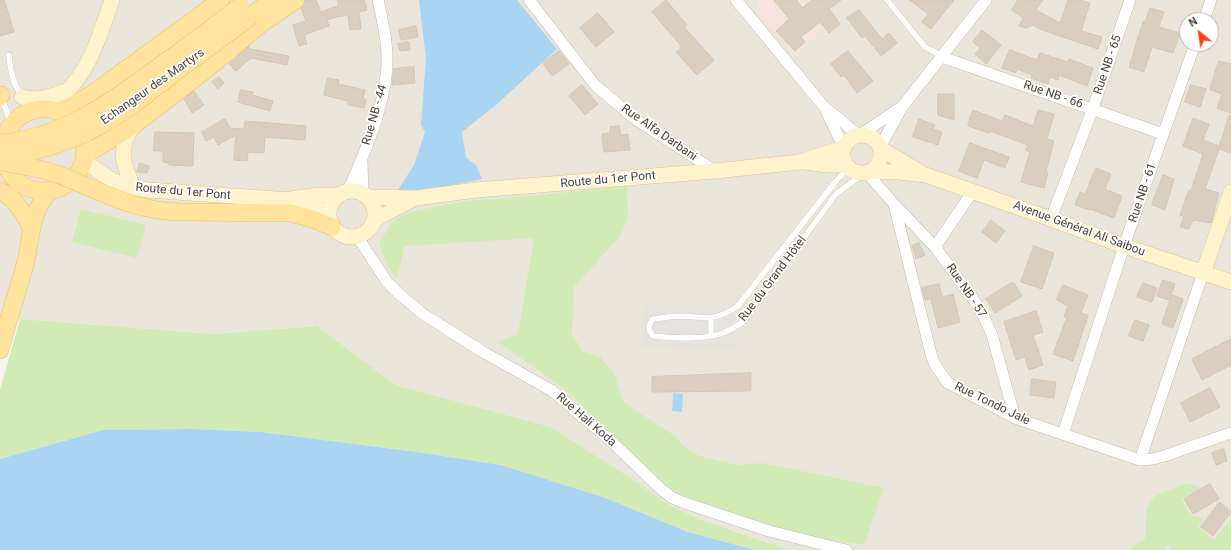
<!DOCTYPE html>
<meta charset="utf-8">
<style>
body{margin:0}
#map{position:relative;width:1231px;height:550px;overflow:hidden;background:#f6f3ec;font-family:Roboto,sans-serif}
canvas{display:block}
.north{position:absolute;left:1179px;top:12px;width:40px;height:40px;box-sizing:border-box;background:#fff;border:1px solid #b7b4b0;border-radius:50%;rotate:330deg;font-size:11px;font-weight:700;line-height:16px;text-align:center;color:#4b4439}
.north::after{content:'';display:block;margin:auto;width:14px;height:18px;background:#fc3f1d;clip-path:polygon(50% 0,100% 100%,50% 72%,0 100%)}
</style>
<div id="map">
<canvas width="1231" height="550"></canvas>
<div class="north">N</div>
</div>
<script>
const c = document.querySelector('canvas').getContext('2d');
c.lineJoin = 'round';
function fillPath(path, color) { c.fillStyle = color; c.fill(path, 'evenodd'); }
function stroke(path, color, width, dash) { c.strokeStyle = color; c.lineWidth = width; c.lineCap = dash ? 'butt' : 'round'; c.setLineDash(dash || []); c.stroke(path); }
function label(font, color, halo, rows, align = 'center') {
  c.font = font + ' Roboto,sans-serif'; c.lineWidth = 3.5; c.setLineDash([]); c.textBaseline = 'middle'; c.strokeStyle = halo; c.fillStyle = color; for (const [text, x, y, turn = 0] of rows) {
    c.save(); c.translate(x, y); c.rotate((+turn || 0) * Math.PI / 180); c.textAlign = isNaN(turn) ? turn : align; if (halo) c.strokeText(text, 0, 0); c.fillText(text, 0, 0); c.restore();
  }
}
fillPath(new Path2D(`
 M 0,0 L 1231,0 L 1231,550 L 792,550 L 759,540 L 699,519 L 662,501 L 640,484 L 551,427 L 396,385 L 317,326 L 214,334 L 20,319 L 1,322 L 0,321 ZM 1187,20 L 1211,20 L 1211,44 L 1187,44 Z`), '#eae5da');
fillPath(new Path2D(`
 M 759,0 L 803,0 L 826,26 L 796,56 L 756,10 Z`), '#f6e3e0');
fillPath(new Path2D(`
 M 627,186 L 628,219 L 620,236 L 574,287 L 572,334 L 582,351 L 600,357 L 614,373 L 623,402 L 675,436 L 682,445 L 699,456 L 737,465 L 762,463 L 884,488 L 864,545 L 802,535 L 764,527 L 675,494 L 562,387 L 498,342 L 518,334 L 534,238 L 405,246 L 397,278 L 388,267 L 379,244 L 392,222 L 410,212 L 466,201 L 530,196 Z
 M 81,209 L 146,225 L 137,258 L 72,242 Z
 M 20,319 L 214,334 L 317,326 L 396,385 L 551,427 L 640,484 L 662,501 L 699,519 L 759,540 L 792,550 L 755,550 L 688,532 L 603,497 L 501,465 L 417,452 L 261,432 L 193,429 L 103,430 L 0,459 L 0,390 Z
 M 1187,483 L 1200,488 L 1181,499 L 1190,514 L 1204,519 L 1198,527 L 1214,540 L 1231,519 L 1231,550 L 1171,550 L 1170,546 L 1165,545 L 1165,550 L 1128,550 L 1145,539 L 1147,508 L 1155,496 Z`), '#d2eab5');
fillPath(new Path2D(`
 M 644,305 L 728,306 L 730,313 L 733,316 L 735,349 L 642,348 Z`), '#e5e3e0');
fillPath(new Path2D(`
 M 419,0 L 517,0 L 557,49 L 497,104 L 462,132 L 466,158 L 476,165 L 482,179 L 417,193 L 398,190 L 414,165 L 425,132 L 421,125 L 426,58 Z
 M 673,393 L 683,394 L 682,412 L 672,411 Z
 M 193,429 L 261,432 L 417,452 L 501,465 L 603,497 L 688,532 L 755,550 L 0,550 L 0,459 L 103,430 Z`), '#a9d4f2');
const building = new Path2D(`
 M 0,0 L 4,0 L 14,32 L 0,36 Z
 M 306,0 L 316,0 L 321,12 L 338,6 L 337,0 L 364,0 L 367,10 L 359,12 L 361,29 L 350,30 L 348,15 L 337,17 L 327,20 L 329,26 L 304,35 L 307,44 L 299,46 L 293,25 L 306,21 L 301,8 L 305,5 Z
 M 666,0 L 687,25 L 684,27 L 714,60 L 697,75 L 676,52 L 682,47 L 652,12 Z
 M 774,0 L 797,0 L 802,8 L 812,0 L 841,0 L 829,9 L 840,24 L 829,33 L 820,22 L 801,37 L 805,42 L 795,51 L 776,31 L 789,19 Z
 M 910,0 L 954,0 L 931,29 L 922,22 L 928,14 Z
 M 1018,0 L 1043,0 L 1036,10 L 1060,23 L 1068,0 L 1081,0 L 1090,3 L 1081,31 L 1102,37 L 1098,49 L 1042,30 L 1033,25 L 1026,28 L 1019,26 L 1023,18 L 1012,10 Z
 M 1150,8 L 1164,12 L 1159,27 L 1180,33 L 1173,53 L 1152,47 L 1144,72 L 1129,67 L 1143,22 L 1145,22 Z
 M 859,10 L 882,39 L 889,33 L 897,43 L 881,56 L 865,36 L 862,38 L 847,18 Z
 M 598,13 L 614,32 L 596,47 L 580,28 Z
 M 416,26 L 418,37 L 401,40 L 399,30 Z
 M 982,30 L 1001,45 L 986,64 L 975,54 L 980,48 L 973,42 Z
 M 409,42 L 410,50 L 400,51 L 398,44 Z
 M 249,47 L 250,49 L 289,56 L 287,65 L 251,58 L 236,71 L 229,64 Z
 M 1010,50 L 1037,60 L 1040,53 L 1068,62 L 1069,59 L 1093,68 L 1087,86 L 1059,75 L 1058,80 L 1050,77 L 1048,84 L 1031,78 L 1032,75 L 1017,69 L 1016,73 L 1002,68 Z
 M 559,51 L 569,64 L 552,76 L 543,63 Z
 M 848,51 L 873,81 L 857,93 L 844,75 L 841,77 L 831,64 Z
 M 1219,61 L 1231,64 L 1231,113 L 1217,108 L 1222,94 L 1210,90 Z
 M 414,67 L 415,83 L 392,85 L 394,69 Z
 M 219,77 L 224,83 L 218,89 L 212,82 Z
 M 328,78 L 339,80 L 338,84 L 365,90 L 363,99 L 366,100 L 364,108 L 348,105 L 348,101 L 324,95 Z
 M 582,85 L 598,104 L 585,115 L 569,96 Z
 M 1191,85 L 1206,89 L 1200,107 L 1185,102 Z
 M 241,90 L 253,92 L 252,95 L 273,101 L 270,111 L 238,102 Z
 M 194,91 L 204,105 L 192,113 L 184,99 Z
 M 938,94 L 954,94 L 954,120 L 938,115 Z
 M 973,110 L 1002,121 L 1005,115 L 1033,126 L 1038,110 L 1054,114 L 1047,139 L 1054,141 L 1046,171 L 1048,172 L 1044,188 L 1021,182 L 1030,152 L 1026,150 L 1028,145 L 990,131 L 989,133 L 968,126 Z
 M 1229,116 L 1231,116 L 1231,153 L 1219,149 L 1205,189 L 1219,193 L 1211,223 L 1193,220 L 1189,229 L 1180,227 L 1184,217 L 1180,215 L 1189,190 L 1191,191 L 1203,154 L 1183,146 L 1193,118 L 1209,124 L 1203,140 L 1219,146 Z
 M 225,119 L 230,128 L 244,129 L 245,121 L 306,126 L 305,140 L 265,137 L 264,153 L 248,152 L 247,161 L 234,160 L 236,135 L 218,145 L 214,137 L 206,141 L 202,132 Z
 M 919,119 L 935,125 L 933,129 L 942,132 L 938,145 L 913,137 Z
 M 619,126 L 621,135 L 628,134 L 630,150 L 604,152 L 602,134 L 610,133 L 610,127 Z
 M 155,132 L 194,133 L 193,166 L 169,165 L 169,163 L 163,162 L 163,151 L 154,151 Z
 M 970,143 L 1009,157 L 1005,168 L 984,160 L 977,178 L 959,171 Z
 M 140,163 L 149,166 L 147,173 L 137,172 Z
 M 1096,168 L 1111,174 L 1105,189 L 1122,196 L 1114,218 L 1090,209 L 1089,210 L 1075,205 L 1080,192 L 1085,194 Z
 M 1163,175 L 1174,179 L 1165,210 L 1152,205 Z
 M 991,220 L 1005,231 L 996,243 L 982,232 Z
 M 919,243 L 925,255 L 916,259 L 912,246 Z
 M 1034,246 L 1054,253 L 1042,289 L 1021,282 Z
 M 1163,280 L 1175,284 L 1169,300 L 1157,296 Z
 M 1011,283 L 1014,283 L 1022,296 L 995,313 L 986,299 Z
 M 1143,283 L 1157,288 L 1152,302 L 1137,297 Z
 M 939,284 L 942,297 L 953,294 L 960,322 L 938,328 L 931,299 L 925,300 L 922,288 Z
 M 1063,285 L 1088,295 L 1081,313 L 1088,315 L 1073,361 L 1053,354 L 1067,317 L 1064,317 L 1068,306 L 1057,300 Z
 M 1172,295 L 1183,299 L 1173,328 L 1162,324 Z
 M 1036,311 L 1043,332 L 1033,335 L 1043,365 L 1029,370 L 1025,357 L 1016,360 L 1004,322 Z
 M 1135,320 L 1149,325 L 1143,341 L 1129,336 Z
 M 1231,339 L 1231,365 L 1202,380 L 1192,359 Z
 M 751,373 L 751,391 L 652,392 L 652,377 Z
 M 1032,379 L 1056,382 L 1054,398 L 1030,395 Z
 M 1210,388 L 1220,407 L 1190,422 L 1181,403 Z
 M 1224,449 L 1227,461 L 1216,465 L 1212,453 Z
 M 1210,484 L 1219,499 L 1193,514 L 1184,499 Z
 M 1220,502 L 1231,512 L 1213,536 L 1201,527 Z`);
fillPath(building, '#d8cfc1');
stroke(building, '#d3c7b4', 1);
const lane = new Path2D(`
 M 887,0 L 925,47 L 942,56
 M 9,55 C 11,80 16,92 34,109
 M 2,98 L 11,124
 M 848,168 L 836,181 L 737,307 C 712,323 702,316 676,316 C 668,317 661,318 653,319 C 648,325 648,330 653,336 C 673,338 705,340 723,333 C 730,331 736,326 743,322 L 836,194 L 863,174
 M 711,318 L 711,336`);
const street = new Path2D(`
 M 529,0 L 595,85 L 635,119 L 715,171
 M 736,0 L 825,108 L 838,136 L 844,146
 M 1204,20 L 1211,0
 M 942,57 L 1163,134
 M 825,108 L 837,117 L 858,135
 M 860,135 L 900,108
 M 880,147 L 902,107 L 986,0
 M 362,161 L 363,194
 M 867,173 L 894,204 L 935,247 L 972,297 L 983,315 L 992,335 L 1015,418
 M 348,191 C 365,152 388,101 387,57 C 387,38 382,18 378,0
 M 894,204 L 931,354 L 935,365 L 948,383 L 1015,418 L 1140,460 L 1153,459 L 1164,456 L 1231,433
 M 1051,219 L 1093,108 L 1130,0
 M 357,236 L 387,282 L 398,293 L 423,314 L 483,352 L 551,390 L 610,440 L 661,489 L 671,497 L 682,502 L 769,531 L 846,550
 M 935,247 L 973,191
 M 1063,434 L 1124,246 L 1195,44
 M 1140,460 L 1203,273`);
const secondary = new Path2D(`
 M 22,97 C 37,101 48,98 62,92
 M 47,108 C 57,100 68,92 76,81 C 94,57 102,28 112,0
 M843 154a19 19 0 1 1 38 0a19 19 0 1 1-38 0Z
 M 881,149 L 920,172
 M 84,161 L 113,181 L 134,188 L 148,190 L 290,200 L 329,213
 M 805,162 L 828,165 L 846,165
 M 871,171 L 898,172 L 926,175 L 1051,219 L 1124,246 L 1231,282
 M 134,188 C 123,166 117,146 134,125
 M329 214a23 23 0 1 1 46 0a23 23 0 1 1-46 0Z
 M 368,197 L 416,198 L 476,190 L 715,171 L 800,162 L 843,148
 M 291,199 L 319,195 L 338,195
 M 374,220 L 415,198
 M 1203,273 L 1231,192`);
const primary = new Path2D(`
 M 251,16 L 272,0
 M 0,97 L 1,95
 M3 150a41 41 0 1 1 82 0a41 41 0 1 1-82 0Z
 M 59,111 L 73,105 L 92,94 L 221,0
 M 85,155 L 134,125 L 208,68 L 261,24 L 296,0
 M 0,191 C 14,196 23,213 30,225
 M 182,212 L 290,213 L 310,218 L 332,227
 M 0,350 C 8,321 17,293 25,265 C 32,238 29,213 50,191`);
stroke(lane, '#c2bbae', 6);
stroke(street, '#c2bbae', 12);
stroke(secondary, '#d6c79b', 16);
stroke(primary, '#e6c16a', 18);
stroke(lane, '#fff', 5.5);
stroke(street, '#fff', 11);
stroke(secondary, '#fff3cd', 15);
stroke(primary, '#ffe39c', 17);
const primaryBridge = new Path2D(`
 M 0,143 C 57,139 105,106 150,73 C 181,51 210,29 240,6
 M 0,157 C 49,152 94,133 134,104 C 143,98 151,90 160,84 C 190,61 221,39 251,16
 M 2,162 C 22,166 43,168 62,176 C 103,192 136,212 182,212`);
stroke(primaryBridge, '#e6c16a', 18, []);
stroke(primaryBridge, '#ffe39c', 17);
label('12px', '#4b4439', '#fff', [
 ["Rue NB - 65",1108,65,-71],
 ["Echangeur des Martyrs",153,87,-35],
 ["Rue NB - 66",1053,95,19],
 ["Rue NB - 44",375,115,-74],
 ["Rue Alfa Darbani",659,133,35],
 ["Route du 1er Pont",608,180,-5],
 ["Route du 1er Pont",183,192,5],
 ["Rue NB - 61",1143,193,-71],
 ["Avenue Général Ali Saibou",1079,229,20],
 ["Rue du Grand Hôtel",773,279,-53],
 ["Rue NB - 57",966,291,56],
 ["Rue Tondo Jale",992,404,26],
 ["Rue Hali Koda",586,420,41]
]);
</script>
